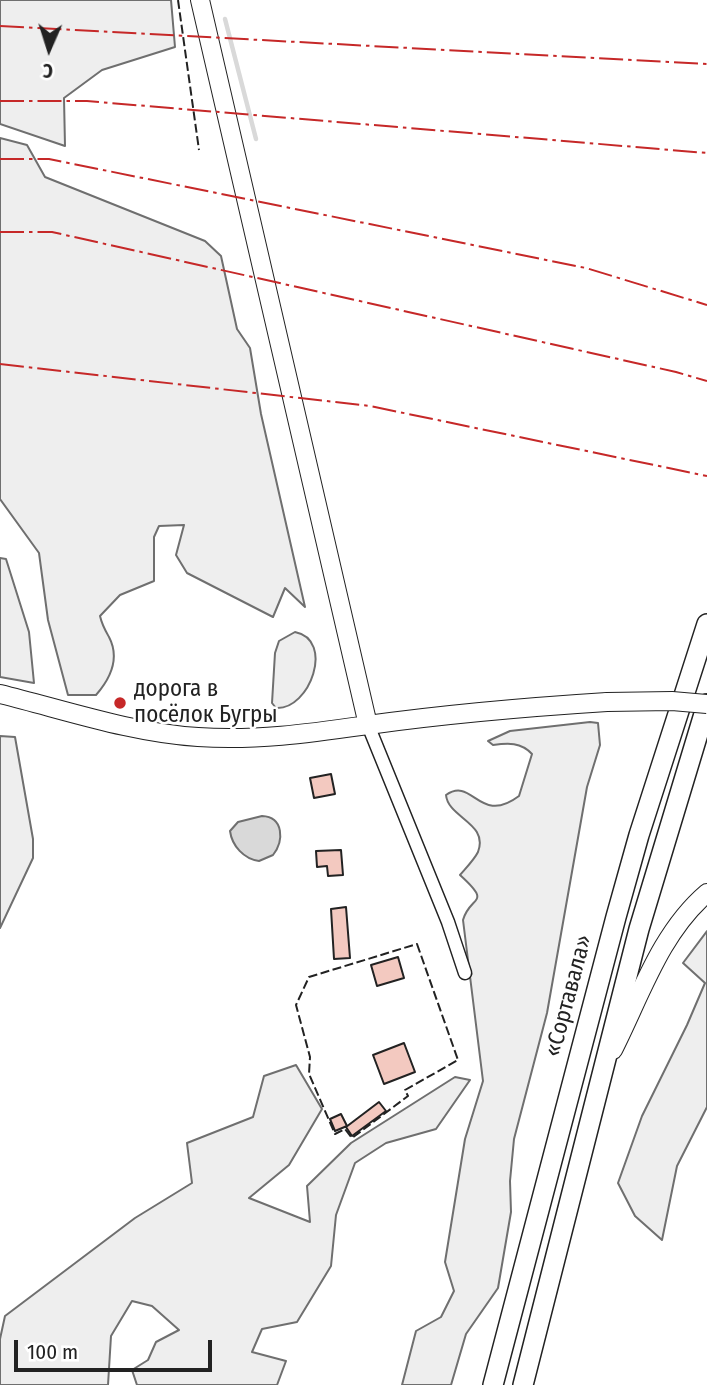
<!DOCTYPE html>
<meta charset="utf-8">
<style>
body{margin:0}
#map{position:relative;width:707px;height:1385px;overflow:hidden;background:#fff;font-family:"Fira Sans Condensed",sans-serif}
canvas{display:block}
.north{position:absolute;left:14px;top:14px;width:70px;height:70px;-webkit-text-stroke:5px #fff;paint-order:stroke;rotate:183deg;font-size:19px;font-weight:700;line-height:28px;text-align:center;color:#222}
.north::after{content:'';display:block;margin:auto;width:24px;height:32px;background:#222;clip-path:polygon(50% 0,100% 100%,50% 72%,0 100%)}
.scale{position:absolute;left:14px;top:1340px;width:198px;height:32px;box-sizing:border-box;border:4px solid #222;border-top:0;padding-left:9px;font-size:21px;line-height:24px;white-space:nowrap;color:#222;-webkit-text-stroke:5px #fff;paint-order:stroke}
</style>
<div id="map">
<canvas width="707" height="1385"></canvas>
<div class="north">С</div>
<div class="scale">100 m</div>
</div>
<script>
const c = document.querySelector('canvas').getContext('2d');
c.lineJoin = 'round';
function fillPath(path, color) { c.fillStyle = color; c.fill(path, 'evenodd'); }
function stroke(path, color, width, dash) { c.strokeStyle = color; c.lineWidth = width; c.lineCap = dash ? 'butt' : 'round'; c.setLineDash(dash || []); c.stroke(path); }
function label(font, color, halo, rows, align = 'center') {
  c.font = font + ' "Fira Sans Condensed",sans-serif'; c.lineWidth = 5; c.setLineDash([]); c.textBaseline = 'middle'; c.strokeStyle = halo; c.fillStyle = color; for (const [text, x, y, turn = 0] of rows) {
    c.save(); c.translate(x, y); c.rotate((+turn || 0) * Math.PI / 180); c.textAlign = isNaN(turn) ? turn : align; if (halo) c.strokeText(text, 0, 0); c.fillText(text, 0, 0); c.restore();
  }
}
const green = new Path2D(`
 M 0,0 L 171,0 L 175,47 L 102,70 L 64,98 L 65,146 L 0,124 Z
 M 0,138 L 27,145 L 45,177 L 205,241 L 221,256 L 237,329 L 250,348 L 261,414 L 305,607 L 285,588 L 273,617 L 187,573 L 176,555 L 184,525 L 159,526 L 154,537 L 154,581 L 120,595 L 100,616 C 102,625 105,630 109,637 C 120,658 110,679 96,695 L 68,695 L 48,620 L 39,553 L 0,499 Z
 M 0,558 L 6,559 L 29,632 L 34,683 L 0,677 Z
 M 295,632 C 335,640 310,710 276,708 L 272,703 L 275,653 L 279,641 Z
 M 590,722 L 598,723 L 600,745 L 587,787 L 547,1013 L 514,1139 L 510,1181 L 511,1212 L 498,1288 L 466,1334 L 451,1385 L 402,1385 L 416,1331 L 441,1317 L 454,1291 L 445,1262 L 465,1139 L 483,1081 L 463,920 C 470,895 493,905 460,875 C 465,869 474,860 478,852 C 489,823 448,818 446,795 C 473,776 479,826 519,796 L 532,754 C 521,742 508,743 493,745 L 488,741 L 510,731 Z
 M 0,736 L 15,737 L 33,839 L 33,858 L 0,928 Z
 M 707,931 L 707,1107 L 677,1166 L 662,1240 L 635,1216 L 618,1183 L 642,1116 L 687,1025 L 705,983 L 683,963 Z
 M 296,1065 L 322,1109 L 289,1165 L 249,1198 L 310,1222 L 307,1186 L 351,1143 L 455,1077 L 470,1080 L 436,1129 L 386,1143 L 355,1163 L 336,1215 L 331,1266 L 297,1322 L 262,1329 L 252,1352 L 286,1361 L 277,1385 L 137,1385 L 132,1370 L 148,1360 L 156,1342 L 179,1330 L 152,1306 L 132,1301 L 111,1336 L 108,1385 L 0,1385 L 0,1339 L 5,1316 L 135,1218 L 192,1183 L 187,1143 L 253,1117 L 264,1076 Z`);
fillPath(green, '#eee');
stroke(green, '#6f6f6f', 2);
const water = new Path2D(`
 M 262,816 C 284,817 284,841 273,855 L 259,861 C 244,859 232,846 230,831 L 238,822 Z`);
fillPath(water, '#d9d9d9');
stroke(water, '#6f6f6f', 2);
stroke(new Path2D(`
 M 225,19 L 256,139`), '#d9d9d9', 4.5);
const building = new Path2D(`
 M 331,774 L 335,794 L 314,798 L 310,778 Z
 M 341,850 L 343,875 L 328,876 L 327,866 L 317,867 L 316,851 Z
 M 346,907 L 350,958 L 334,959 L 331,909 Z
 M 398,957 L 404,978 L 377,986 L 371,965 Z
 M 404,1043 L 415,1072 L 384,1084 L 373,1055 Z
 M 379,1102 L 386,1111 L 352,1136 L 346,1127 Z
 M 341,1114 L 347,1126 L 335,1131 L 330,1119 Z`);
fillPath(building, '#f3c9c0');
stroke(building, '#222', 2);
const minor = new Path2D(`
 M 368,725 L 448,922 L 465,973`);
const secondary = new Path2D(`
 M 200,0 L 368,725
 M 0,694 C 65,710 132,733 198,737 C 256,741 311,733 368,725 C 447,714 528,707 607,702
 M 613,1050 C 640,997 660,933 707,893`);
const trunk = new Path2D(`
 M 493,1385 L 616,917 L 639,835 L 707,624
 M 523,1385 L 639,929 L 707,704`);
stroke(minor, '#222', 15);
stroke(secondary, '#222', 20);
stroke(trunk, '#222', 22);
stroke(minor, '#fff', 12);
stroke(secondary, '#fff', 18);
stroke(trunk, '#fff', 19);
const secondaryBridge = new Path2D(`
 M 607,702 L 672,701 L 707,704`);
stroke(secondaryBridge, '#222', 20, []);
stroke(secondaryBridge, '#fff', 18);
stroke(new Path2D(`
 M 178,0 L 199,150
 M 417,944 L 458,1060 L 405,1090 L 408,1096 L 352,1138 L 345,1129 L 335,1134 L 309,1074 L 310,1057 L 296,1005 L 309,977 Z`), '#222', 2, [9, 3.5]);
stroke(new Path2D(`
 M 0,26 L 707,64
 M 0,101 L 87,101 L 707,153
 M 0,159 L 49,159 L 586,268 L 707,305
 M 0,232 L 52,232 L 676,372 L 707,381
 M 0,364 L 370,406 L 707,476`), '#c62828', 2, [24, 5, 3.5, 5]);
for (const [x, y, r, color] of [
 [120,703,7,"#c62828"]
]) { const dot = new Path2D(); dot.arc(x, y, r, 0, 2 * Math.PI); c.fillStyle = color; c.fill(dot); stroke(dot, '#fff', 2.5); }
label('23px', '#222', '#fff', [
 ["дорога в",134,690],
 ["посёлок Бугры",134,716]
], 'left');
label('23px', '#222', '#fff', [
 ["«Сортавала»",569,996,-75]
]);
</script>
